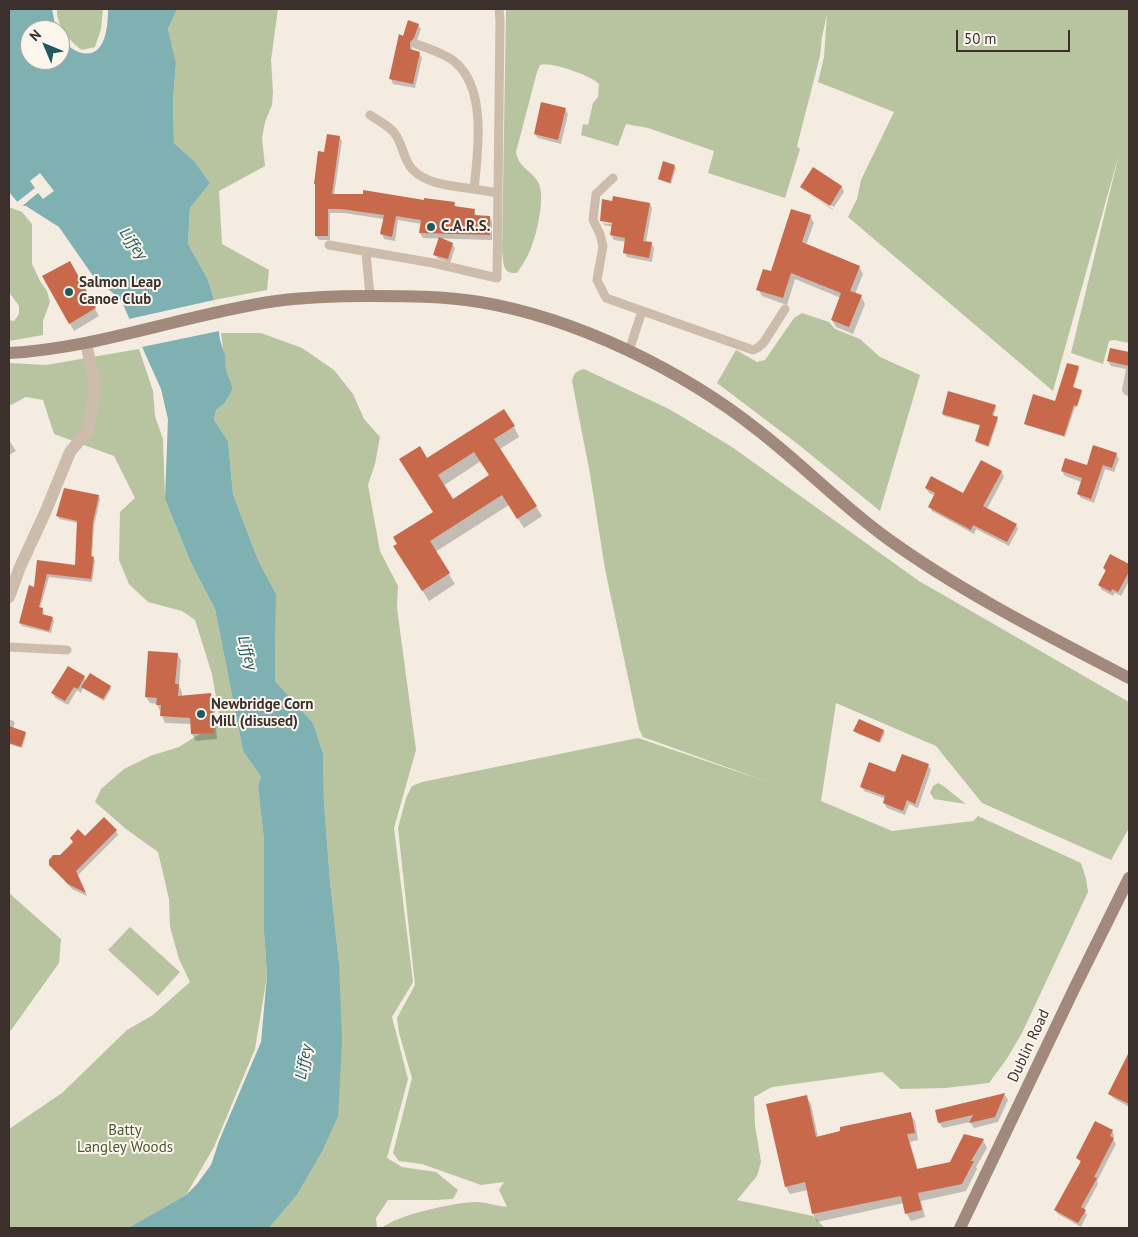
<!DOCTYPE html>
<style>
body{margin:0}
#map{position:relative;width:1138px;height:1237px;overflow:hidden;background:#f4ebe1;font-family:"PT Sans",sans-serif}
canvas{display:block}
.frame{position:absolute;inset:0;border:10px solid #3b302b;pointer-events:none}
.north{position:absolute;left:20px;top:20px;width:50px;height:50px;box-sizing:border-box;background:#fbf5ee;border:1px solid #aea6a0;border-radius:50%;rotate:315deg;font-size:14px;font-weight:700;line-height:20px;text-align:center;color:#3b302b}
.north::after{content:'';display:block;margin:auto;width:18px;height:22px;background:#1f5a5e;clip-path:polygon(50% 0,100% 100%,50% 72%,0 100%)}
.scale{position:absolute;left:956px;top:30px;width:114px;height:22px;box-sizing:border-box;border:2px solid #3b302b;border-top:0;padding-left:6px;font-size:15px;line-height:18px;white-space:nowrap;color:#3b302b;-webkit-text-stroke:4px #fbf5ee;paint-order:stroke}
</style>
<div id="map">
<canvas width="1138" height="1237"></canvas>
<div class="frame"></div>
<div class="north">N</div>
<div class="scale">50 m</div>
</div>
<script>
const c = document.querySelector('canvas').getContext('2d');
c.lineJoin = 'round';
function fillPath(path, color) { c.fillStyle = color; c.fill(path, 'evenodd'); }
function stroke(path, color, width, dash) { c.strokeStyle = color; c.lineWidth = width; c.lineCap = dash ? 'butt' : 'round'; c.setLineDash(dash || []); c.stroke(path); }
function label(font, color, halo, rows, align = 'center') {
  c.font = font + ' "PT Sans",sans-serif'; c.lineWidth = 4; c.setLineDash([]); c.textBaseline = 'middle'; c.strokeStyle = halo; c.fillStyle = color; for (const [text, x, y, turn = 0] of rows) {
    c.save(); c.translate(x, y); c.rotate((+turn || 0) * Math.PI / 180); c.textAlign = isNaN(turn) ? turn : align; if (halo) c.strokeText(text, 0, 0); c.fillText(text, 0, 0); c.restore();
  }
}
fillPath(new Path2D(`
 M 57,9 L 103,9 L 101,29 L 95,47 L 82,50 C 69,41 56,25 57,9 Z
 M 177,9 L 278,9 L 271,60 L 273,92 L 272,105 L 265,122 L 262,138 L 265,166 L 219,191 L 222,244 L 269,270 L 267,290 L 214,300 L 208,280 L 188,244 L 190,208 L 210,183 L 195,162 L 174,143 L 173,102 L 176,63 L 168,29 Z
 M 506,9 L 1129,9 L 1129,343 L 1114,340 L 1109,341 L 1103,364 L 1071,353 L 1119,154 L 1053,391 L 848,217 L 857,199 L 861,180 L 894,112 L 818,82 L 824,57 L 827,14 L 822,37 L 820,56 L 797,146 L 800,149 L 785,198 L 708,173 L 714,151 L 648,128 L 626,124 L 618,146 L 581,135 L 583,124 L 588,125 L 593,103 L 598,97 L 599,84 C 592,76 550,61 540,65 L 537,72 L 516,152 C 518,167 531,170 538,182 C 547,196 535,243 527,257 C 524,263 520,268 517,273 C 502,274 504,264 502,252 Z
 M 9,207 L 22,212 L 32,224 L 32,264 L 40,281 L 47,291 L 50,302 L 43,321 L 43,335 L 9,341 L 9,320 L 14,321 L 19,314 L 19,306 L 9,292 Z
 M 802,313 L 829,322 L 835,329 L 860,339 L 880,357 L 920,375 L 880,511 L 799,445 L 717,383 L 736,350 L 757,362 L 765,360 L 794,318 Z
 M 221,333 L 261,333 L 302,348 L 334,370 L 353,394 L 364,419 L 380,437 L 375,464 L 368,485 L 380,551 L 398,586 L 397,608 L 416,750 L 394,828 L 413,982 L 392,1017 L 408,1079 L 387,1158 L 402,1167 L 436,1172 L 458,1190 L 453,1199 L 436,1200 L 388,1200 L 376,1218 L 377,1228 L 269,1228 L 297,1195 L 323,1150 L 338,1117 L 339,963 L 330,881 L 324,803 L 323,753 L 313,723 L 275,681 L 276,594 L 258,560 L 233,494 L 228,441 L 214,420 L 216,410 L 224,404 L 233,389 L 226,370 Z
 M 139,349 L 153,391 L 155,416 L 163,439 L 165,499 L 191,563 L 215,609 L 243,751 L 261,777 L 258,786 L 264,840 L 264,932 L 267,976 L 255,1049 L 214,1147 L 186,1195 L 128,1228 L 9,1228 L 9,1129 L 62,1093 L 127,1030 L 153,1015 L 190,982 L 179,959 L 170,927 L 169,899 L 158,852 L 126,829 L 95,802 L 101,789 L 124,769 L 150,756 L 179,747 L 220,721 L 212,674 L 195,620 L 182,611 L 148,602 L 129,584 L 119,560 L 120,512 L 135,498 L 114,456 L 54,434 L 43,400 L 26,397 L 11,405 L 9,404 L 9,363 L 46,365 Z
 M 584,369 L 669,409 L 699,427 L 732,447 L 919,581 L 1129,702 L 1129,828 L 1111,860 L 982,803 L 936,746 L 836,703 L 821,801 L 892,831 L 973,821 L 978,816 L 1081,863 L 1086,879 L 1088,892 L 1022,1033 L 1006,1060 L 989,1083 L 945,1088 L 901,1089 L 882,1072 L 772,1087 L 754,1097 L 755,1125 L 761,1162 L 757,1176 L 737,1200 L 813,1216 L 825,1228 L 382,1228 C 396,1215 456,1202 476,1202 C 486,1202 497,1206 507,1207 L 499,1190 L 504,1182 L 481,1185 L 422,1164 L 399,1161 L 393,1153 L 412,1078 L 399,1033 L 397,1018 L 415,985 L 398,828 L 406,798 L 412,786 L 422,782 L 638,738 L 768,782 L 643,737 L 639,729 L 605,569 L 590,474 L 572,381 C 574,373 576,371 584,369 Z
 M 938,783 L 942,785 L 966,804 L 934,799 L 930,793 L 933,786 Z
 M 9,893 L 61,939 L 59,963 L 9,1033 Z
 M 130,927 L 180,972 L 158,996 L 108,950 Z`), '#b8c4a0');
fillPath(new Path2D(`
 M 9,9 L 52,9 L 56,30 L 30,30 L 30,60 L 60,60 L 60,36 C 64,43 73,51 82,53 C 106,58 108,26 108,9 L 177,9 L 168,29 L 176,63 L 173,102 L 174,143 L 195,162 L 210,183 L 190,208 L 188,244 L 208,280 L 214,300 L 220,340 L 225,355 L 226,370 L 233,389 L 224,404 L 216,410 L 214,420 L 228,441 L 233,494 L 258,560 L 276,594 L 275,681 L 313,723 L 323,753 L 324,803 L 330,881 L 339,963 L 342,1041 L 338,1117 L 323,1150 L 297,1195 L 269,1228 L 128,1228 L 186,1195 L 197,1184 L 211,1165 L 219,1141 L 261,1042 L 267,976 L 264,932 L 264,840 L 258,786 L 261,777 L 243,751 L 215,609 L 191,563 L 165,499 L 168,419 L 161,389 L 121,300 L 93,276 L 59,227 L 26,206 L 20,205 L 9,192 Z`), '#7fb0b2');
fillPath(new Path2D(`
 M 40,173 L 54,191 L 43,199 L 38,193 L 21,207 L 17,202 L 35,188 L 30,181 Z
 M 214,300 L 219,331 L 142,347 L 129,319 Z`), '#f4ebe1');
fillPath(new Path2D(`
 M 418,25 L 421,29 L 416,43 L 412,47 L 412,51 L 419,53 L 422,58 L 415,88 L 393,84 L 391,79 L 404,37 Z
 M 565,109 L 568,114 L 561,144 L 538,138 L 535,134 Z
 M 339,137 L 342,141 L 334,195 L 454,203 L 457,208 L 474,210 L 477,217 L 490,217 L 492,222 L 492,240 L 423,238 L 420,233 L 422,224 L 398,220 L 395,241 L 384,239 L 382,234 L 384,219 L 344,213 L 330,213 L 330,240 L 319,240 L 316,236 L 325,153 Z
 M 674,166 L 676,168 L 671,184 L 660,180 L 659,179 Z
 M 813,169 L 842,187 L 844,192 L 834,207 L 804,188 L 804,190 L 802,187 Z
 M 804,191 L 833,209 L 833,210 Z
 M 650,204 L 652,208 L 646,242 L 651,243 L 654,248 L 652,262 L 627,257 L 624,252 L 626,242 L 614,240 L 611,235 L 613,227 L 604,225 L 603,223 L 618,225 Z
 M 810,216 L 814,223 L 806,245 L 859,267 L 863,274 L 855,294 L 861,296 L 865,304 L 853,334 L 836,327 L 832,320 L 841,298 L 795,279 L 787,305 L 762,296 L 758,289 L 771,273 Z
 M 452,244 L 455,248 L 450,263 L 437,258 L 435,254 Z
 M 69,263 L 99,316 L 74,331 L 44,277 Z
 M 1111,349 L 1129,354 L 1129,397 L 1124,394 L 1122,390 L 1126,369 L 1111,366 L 1108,361 Z
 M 1078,367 L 1079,369 L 1073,388 L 1082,392 L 1077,407 L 1075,407 L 1065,437 L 1026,425 L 1025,423 L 1056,403 Z
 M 995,406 L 996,408 L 993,417 L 998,420 L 989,447 L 977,443 L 976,441 L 981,426 L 944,416 L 943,414 Z
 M 514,427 L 519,437 L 500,449 L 542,516 L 524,528 L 509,505 L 435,552 L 455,584 L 429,601 L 401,557 L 434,512 L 427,460 ZM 481,461 L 491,476 L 452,500 L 443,486 Z
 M 9,440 L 16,451 L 9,455 Z
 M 1116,454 L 1119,459 L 1114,472 L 1105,469 L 1094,503 L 1081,498 L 1078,494 L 1082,482 L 1065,476 L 1062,471 L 1088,466 Z
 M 1002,472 L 1004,477 L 987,509 L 1016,525 L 1018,529 L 1009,546 L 976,529 L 974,534 L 932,511 L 930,507 L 935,496 L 929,493 L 926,488 L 964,495 Z
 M 99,496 L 100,499 L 94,526 L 92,558 L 95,561 L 92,582 L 49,577 L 40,608 L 44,612 L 43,616 L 52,618 L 54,621 L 51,633 L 22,626 L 20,623 L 35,588 L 38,561 L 76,566 L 78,523 L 59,519 L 58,516 Z
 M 1111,556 L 1129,566 L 1129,581 L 1121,596 L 1115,593 L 1113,596 L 1102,590 L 1099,585 L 1106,572 L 1104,568 Z
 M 177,654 L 181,660 L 179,686 L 182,692 L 182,697 L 210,694 L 214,701 L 217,739 L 196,741 L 192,734 L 191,724 L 165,723 L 157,704 L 150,703 L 146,697 Z
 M 68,668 L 84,677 L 86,681 L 110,687 L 111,689 L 104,701 L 83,688 L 81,693 L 77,690 L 68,705 L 55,698 L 53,693 Z
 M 9,719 L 15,722 L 13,729 L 25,733 L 26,735 L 22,748 L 9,744 Z
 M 859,721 L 884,731 L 885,733 L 880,743 L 856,733 L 855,731 Z
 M 928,765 L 931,770 L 918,808 L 909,804 L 905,815 L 887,808 L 884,803 L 886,799 L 864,791 L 861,786 L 896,773 Z
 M 116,831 L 118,835 L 77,876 L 87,896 L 72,889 L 51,865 L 85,838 Z
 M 1129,1062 L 1129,1107 L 1113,1098 L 1110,1094 Z
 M 1005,1095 L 1008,1100 L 998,1122 L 974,1128 L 970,1122 L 943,1128 L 939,1123 L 936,1111 Z
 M 806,1097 L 811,1104 L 818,1137 L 910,1114 L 915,1121 L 918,1140 L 910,1142 L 918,1170 L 951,1163 L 983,1140 L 987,1148 L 976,1167 L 977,1169 L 966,1191 L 921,1201 L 925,1217 L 911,1221 L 906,1213 L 904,1203 L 817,1222 L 813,1214 L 808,1190 L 790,1194 L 786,1187 Z
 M 1112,1131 L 1114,1135 L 1113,1139 L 1116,1144 L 1097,1181 L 1098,1184 L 1084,1210 L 1087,1215 L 1081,1227 L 1058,1214 L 1055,1210 L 1081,1163 L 1078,1158 Z`), '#0003');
fillPath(new Path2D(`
 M 408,20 L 419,24 L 414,38 L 410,42 L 410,49 L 420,52 L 413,84 L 389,79 L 399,34 L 403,36 Z
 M 541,102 L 566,108 L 558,140 L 534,134 Z
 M 327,134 L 340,136 L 332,194 L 363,194 L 363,190 L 424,200 L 424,198 L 455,202 L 454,206 L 475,209 L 474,215 L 490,216 L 490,235 L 419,233 L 421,220 L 396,216 L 392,237 L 380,234 L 384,215 L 341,209 L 328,209 L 328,236 L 315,236 L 315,184 L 314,184 L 318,151 L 324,152 Z
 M 663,161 L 675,165 L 670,183 L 658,179 Z
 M 813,167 L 842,186 L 830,206 L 800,187 Z
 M 613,196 L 650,203 L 643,241 L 652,242 L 649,258 L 623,253 L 625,238 L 610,235 L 612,223 L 600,221 L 602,199 L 612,201 Z
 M 791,209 L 811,215 L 802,242 L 860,266 L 850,291 L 862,295 L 849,327 L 831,320 L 841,293 L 791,273 L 783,298 L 756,290 L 763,269 L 771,271 Z
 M 439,237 L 453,243 L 448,259 L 433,255 Z
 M 70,261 L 96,308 L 69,324 L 42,276 Z
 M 1110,348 L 1129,352 L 1129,366 L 1107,361 Z
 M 1067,363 L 1079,366 L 1073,387 L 1082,390 L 1077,406 L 1074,405 L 1064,436 L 1024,424 L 1033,394 L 1055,401 Z
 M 948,391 L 996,405 L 992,415 L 998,417 L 988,446 L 975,441 L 980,425 L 942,414 Z
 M 504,409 L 515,426 L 494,439 L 537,506 L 517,519 L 502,495 L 430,541 L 450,573 L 422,591 L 393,546 L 397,544 L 393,537 L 433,512 L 399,459 L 420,446 L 427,458 ZM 474,452 L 489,475 L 453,499 L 438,475 Z
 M 1093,445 L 1117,453 L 1112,468 L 1103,465 L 1091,499 L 1077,494 L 1082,478 L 1061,471 L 1065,458 L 1087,465 Z
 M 981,460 L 1002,471 L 983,506 L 1017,524 L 1007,542 L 973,525 L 971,530 L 928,507 L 935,493 L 925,488 L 931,476 L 963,493 Z
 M 64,488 L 99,495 L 93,522 L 91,556 L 94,557 L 91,579 L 47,574 L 39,607 L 43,608 L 42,614 L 53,617 L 49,631 L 19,623 L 29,585 L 34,587 L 37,560 L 75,565 L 77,521 L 56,516 Z
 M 1110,554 L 1129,564 L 1129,572 L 1118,592 L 1112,589 L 1111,592 L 1098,585 L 1106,570 L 1103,568 Z
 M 148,651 L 178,653 L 175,684 L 179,684 L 178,696 L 211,693 L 214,733 L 191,734 L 190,718 L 160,716 L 161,705 L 156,705 L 157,698 L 145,697 Z
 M 68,666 L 85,676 L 78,689 L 74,687 L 65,701 L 51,693 Z
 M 90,673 L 111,686 L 103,699 L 81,687 Z
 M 859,719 L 884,730 L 879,742 L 853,731 Z
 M 9,726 L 26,732 L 21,747 L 9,743 Z
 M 902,754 L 929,764 L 915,804 L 907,800 L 903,811 L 883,803 L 885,796 L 860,787 L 869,762 L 895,772 Z
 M 104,817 L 117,830 L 76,871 L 86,893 L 68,884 L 49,865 L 49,860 L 53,855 L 60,855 L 73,842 L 70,838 L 78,829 L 85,836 Z
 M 1129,1052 L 1129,1104 L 1108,1094 Z
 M 1005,1093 L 995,1117 L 969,1123 L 973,1115 L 938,1123 L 935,1110 Z
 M 807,1095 L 816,1137 L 840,1131 L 840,1127 L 911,1112 L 915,1133 L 907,1134 L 917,1169 L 950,1162 L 964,1134 L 984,1139 L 971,1161 L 974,1161 L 962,1184 L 918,1193 L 922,1210 L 905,1214 L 901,1196 L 812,1214 L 805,1182 L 785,1187 L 766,1104 Z
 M 1095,1121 L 1113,1130 L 1110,1136 L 1114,1138 L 1094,1177 L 1097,1178 L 1081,1207 L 1086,1210 L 1078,1223 L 1054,1210 L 1081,1161 L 1076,1158 Z`), '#c8694b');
stroke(new Path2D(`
 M 370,115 C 380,122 392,127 397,137 C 403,147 404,160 412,169 C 427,185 454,186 474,189 C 478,151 487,89 455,62 C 444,53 429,49 416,44
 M 613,178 L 596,194 L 593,220 L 600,234 L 603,246 L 597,280 L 606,298 L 753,350 L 759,347 L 764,342 L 785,309
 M 474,189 L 498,193
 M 329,245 L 433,263 L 497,278 L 500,20 L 499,9
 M 366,253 L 370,296
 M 629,351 L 642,311
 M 9,647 L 67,650`), '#cdbbac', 9);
stroke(new Path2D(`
 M 9,597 L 20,567 L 45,513 L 70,452 L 89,429 L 95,385 L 86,343`), '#cdbbac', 12);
stroke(new Path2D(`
 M 9,353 C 100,348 186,314 276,301 C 307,297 338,296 369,296 C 406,296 444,296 480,302 C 576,318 684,371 759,431 C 803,465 842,506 888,539 C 963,593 1047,635 1129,678
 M 960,1228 L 1074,989 L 1129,878`), '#a18a7d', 12);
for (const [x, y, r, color] of [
 [431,227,5,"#1f5a5e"],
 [69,292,5,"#1f5a5e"],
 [201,714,5,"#1f5a5e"]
]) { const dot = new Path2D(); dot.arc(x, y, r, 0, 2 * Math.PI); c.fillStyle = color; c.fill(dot); stroke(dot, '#fbf5ee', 2); }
label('bold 15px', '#3b302b', '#fbf5ee', [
 ["C.A.R.S.",441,227],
 ["Salmon Leap",79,283],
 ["Canoe Club",79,300],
 ["Newbridge Corn",211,705],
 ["Mill (disused)",211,722]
], 'left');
label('15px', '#3b302b', '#fbf5ee', [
 ["Dublin Road",1029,1046,-65]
]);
label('15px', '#4a5a2e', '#fbf5ee', [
 ["Batty",125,1131],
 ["Langley Woods",125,1148]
]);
label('italic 16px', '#1f5a5e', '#fbf5ee', [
 ["Liffey",133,244,55],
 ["Liffey",247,653,74],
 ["Liffey",304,1062,-80]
]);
</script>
